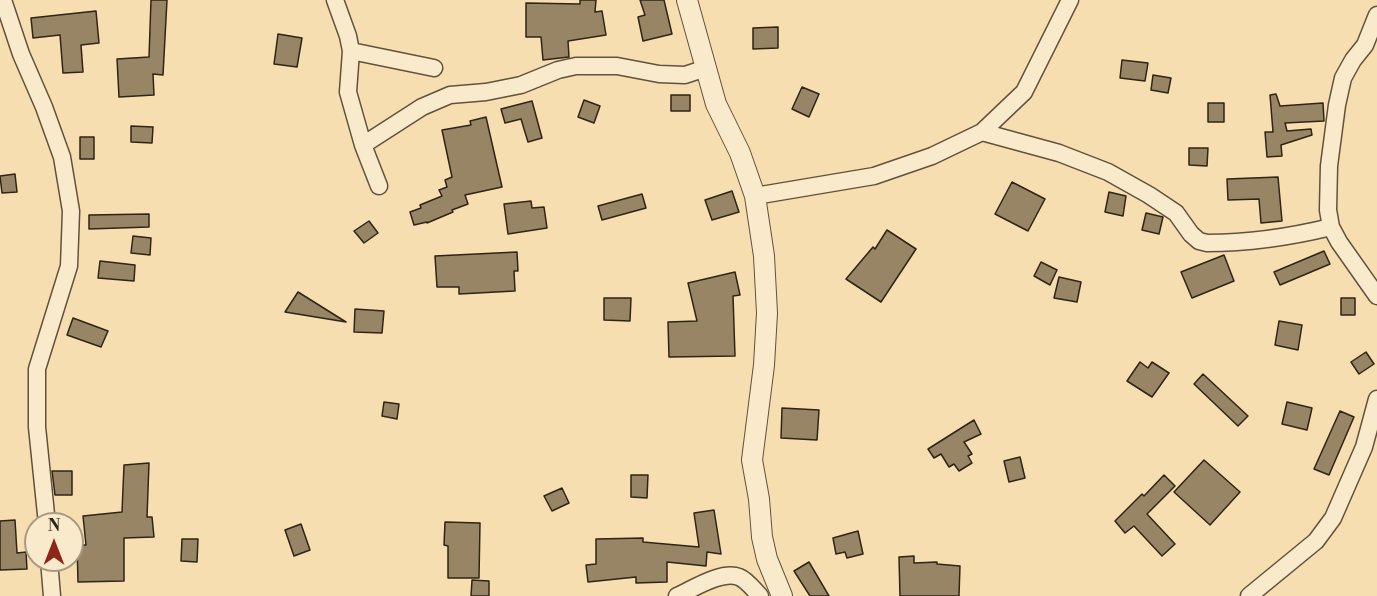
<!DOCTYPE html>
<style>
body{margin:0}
#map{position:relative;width:1377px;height:596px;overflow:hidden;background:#f7deb1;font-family:"Libre Bodoni",serif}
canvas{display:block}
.north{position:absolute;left:24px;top:512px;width:60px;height:60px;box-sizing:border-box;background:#faeacc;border:2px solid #a99b83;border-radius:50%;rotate:0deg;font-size:16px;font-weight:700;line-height:24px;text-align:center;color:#2f2415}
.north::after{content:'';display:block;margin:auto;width:21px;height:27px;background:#8f2418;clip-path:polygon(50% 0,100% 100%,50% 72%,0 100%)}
</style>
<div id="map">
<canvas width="1377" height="596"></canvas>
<div class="north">N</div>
</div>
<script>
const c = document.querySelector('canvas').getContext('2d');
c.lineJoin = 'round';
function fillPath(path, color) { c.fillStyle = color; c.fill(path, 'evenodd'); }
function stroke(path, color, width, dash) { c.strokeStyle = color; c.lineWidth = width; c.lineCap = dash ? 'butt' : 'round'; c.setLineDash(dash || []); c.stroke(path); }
const building = new Path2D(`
 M 151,0 L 167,0 L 163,75 L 153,74 L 154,95 L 119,97 L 117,59 L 149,57 Z
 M 580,0 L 596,0 L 595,12 L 602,11 L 606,35 L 568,41 L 569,57 L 543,60 L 541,37 L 526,37 L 526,3 L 580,4 Z
 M 640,0 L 664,0 L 672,34 L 643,41 L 638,17 L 645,15 Z
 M 96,11 L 99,43 L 81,45 L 83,72 L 63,73 L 60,35 L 33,38 L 31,18 Z
 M 778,27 L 778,48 L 753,49 L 753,28 Z
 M 278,34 L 302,38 L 297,67 L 274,64 Z
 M 1122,60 L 1148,63 L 1145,81 L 1120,78 Z
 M 1153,75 L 1171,78 L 1168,93 L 1151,90 Z
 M 802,87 L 819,94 L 809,117 L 792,109 Z
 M 1276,94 L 1280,106 L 1323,103 L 1324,121 L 1285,123 L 1287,131 L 1311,129 L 1312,135 L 1281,145 L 1282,156 L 1267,157 L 1265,132 L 1273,132 L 1270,95 Z
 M 671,95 L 690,95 L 690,111 L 671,111 Z
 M 584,100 L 600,106 L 594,123 L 578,117 Z
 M 532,101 L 542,138 L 528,142 L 521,119 L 505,123 L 501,109 Z
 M 1208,103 L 1224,103 L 1224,122 L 1208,122 Z
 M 486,117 L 502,187 L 465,195 L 468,204 L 452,210 L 453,212 L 427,223 L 427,222 L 414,225 L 410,212 L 421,208 L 420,205 L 442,196 L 439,190 L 447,187 L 445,180 L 452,177 L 442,130 L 471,125 L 470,121 Z
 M 131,126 L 153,127 L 152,143 L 131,142 Z
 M 80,137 L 94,137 L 94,159 L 80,159 Z
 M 1189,148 L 1208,148 L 1207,166 L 1189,165 Z
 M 15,174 L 17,192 L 2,193 L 0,176 Z
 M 1278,177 L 1282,221 L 1261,223 L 1259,199 L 1228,200 L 1227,179 Z
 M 1012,182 L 1045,199 L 1028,231 L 995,214 Z
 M 732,191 L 739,212 L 712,220 L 705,200 Z
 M 1109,192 L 1126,196 L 1123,216 L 1105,212 Z
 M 642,194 L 646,208 L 602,220 L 598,206 Z
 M 531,201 L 532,208 L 544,207 L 547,228 L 508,234 L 504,204 Z
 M 1146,213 L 1163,217 L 1159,234 L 1142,230 Z
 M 149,214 L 149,227 L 89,229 L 89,215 Z
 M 369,221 L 378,233 L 364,243 L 354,231 Z
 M 887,230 L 916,249 L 881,302 L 846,279 L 873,247 L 875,249 Z
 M 133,236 L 151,238 L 150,255 L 131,253 Z
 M 1324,251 L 1330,264 L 1280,285 L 1274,272 Z
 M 517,252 L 518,271 L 514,271 L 515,291 L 459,294 L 459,287 L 437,287 L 435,256 Z
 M 1224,255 L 1234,281 L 1192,298 L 1181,272 Z
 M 100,261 L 135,265 L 134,281 L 98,278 Z
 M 1041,262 L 1057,270 L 1050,285 L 1034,276 Z
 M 735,272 L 740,295 L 733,296 L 735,356 L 669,357 L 668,322 L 697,321 L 688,283 Z
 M 1059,277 L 1081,282 L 1077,302 L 1054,298 Z
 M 298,292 L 346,322 L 285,312 Z
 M 604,298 L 631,298 L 630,321 L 604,320 Z
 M 1341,298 L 1355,298 L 1355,315 L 1341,315 Z
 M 355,309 L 384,311 L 382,333 L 354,332 Z
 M 73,318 L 108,331 L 101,347 L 67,335 Z
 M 1279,321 L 1302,325 L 1298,350 L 1275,345 Z
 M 1366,352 L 1374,364 L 1359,374 L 1351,362 Z
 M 1140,362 L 1148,368 L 1152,362 L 1169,373 L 1152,397 L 1127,381 Z
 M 1203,374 L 1248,416 L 1238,426 L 1194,384 Z
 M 384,402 L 399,404 L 397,419 L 382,416 Z
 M 1287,402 L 1312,408 L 1307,430 L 1282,424 Z
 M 782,408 L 819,410 L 817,440 L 781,438 Z
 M 1340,411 L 1354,417 L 1329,475 L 1314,469 Z
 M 974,420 L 981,434 L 964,442 L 972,454 L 968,456 L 972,463 L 959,471 L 954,464 L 949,467 L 941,454 L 934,458 L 928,449 Z
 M 1020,457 L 1025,478 L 1009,482 L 1004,461 Z
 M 1204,460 L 1240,492 L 1210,525 L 1174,492 Z
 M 149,463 L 147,517 L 152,517 L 154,537 L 124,538 L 124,581 L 78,582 L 77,545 L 86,545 L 83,516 L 122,512 L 124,465 Z
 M 52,471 L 72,471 L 72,495 L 55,495 Z
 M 631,475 L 648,475 L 647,498 L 631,497 Z
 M 1164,475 L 1175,486 L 1147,514 L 1175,544 L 1162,556 L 1134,526 L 1125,533 L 1115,521 L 1142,494 L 1144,496 Z
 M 562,488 L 569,503 L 552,511 L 544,496 Z
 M 714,510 L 721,554 L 707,552 L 706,566 L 667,562 L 667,582 L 636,583 L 636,577 L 588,582 L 586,565 L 596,564 L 596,539 L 643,538 L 643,542 L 699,547 L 694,513 Z
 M 15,520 L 17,553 L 26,552 L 27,569 L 0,570 L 0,521 Z
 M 445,522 L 480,523 L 479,578 L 448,578 L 448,546 L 444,545 Z
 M 301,524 L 310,550 L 294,556 L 285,530 Z
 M 858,531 L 863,554 L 847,558 L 845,552 L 836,554 L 833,538 Z
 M 182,539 L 198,539 L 197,562 L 181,561 Z
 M 914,556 L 914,563 L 937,562 L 937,564 L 960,566 L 959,596 L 900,596 L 899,557 Z
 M 809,562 L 829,596 L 810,596 L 794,571 Z
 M 472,580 L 489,581 L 489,596 L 471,596 Z`);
fillPath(building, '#978566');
stroke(building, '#2f2415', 1.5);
const minor = new Path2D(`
 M 3,0 L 21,54 L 44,107 L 62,157 L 71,211 L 69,266 L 37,369 L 37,427 L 47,524
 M 335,0 L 348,36 L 351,51 L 348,92 L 363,145 L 379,186
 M 1377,15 L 1365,45 L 1353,60 L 1343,78 L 1337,105 L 1329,166 L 1328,210 L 1331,227 L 1339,242 L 1377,296
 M 351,51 L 434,68
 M 982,132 L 1059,153 L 1108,172 L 1149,195 L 1176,213 L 1191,234 L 1199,241 L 1207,243 C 1249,243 1290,237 1331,227
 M 363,145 L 422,107 L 450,95 L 486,92 L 521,85 L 558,70 L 576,66 L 617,66 L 659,74 L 685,75 L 706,68
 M 755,196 L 874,176 L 932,156 L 982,132 L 1024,92 L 1070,0
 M 49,560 L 52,596
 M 677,596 C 693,589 722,570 739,577 C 747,580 754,590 760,596
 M 1249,596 L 1316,541 L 1333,518 L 1364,447 L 1377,399`);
const tertiary = new Path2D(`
 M 687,0 L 716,104 L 740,153 L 755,196 L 764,256 L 767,313 L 764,365 L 752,460 L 759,499 L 762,537 L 767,559 L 782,596`);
stroke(minor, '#61523c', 19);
stroke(tertiary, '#61523c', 22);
stroke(minor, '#faeacc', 16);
stroke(tertiary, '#faeacc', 20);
</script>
